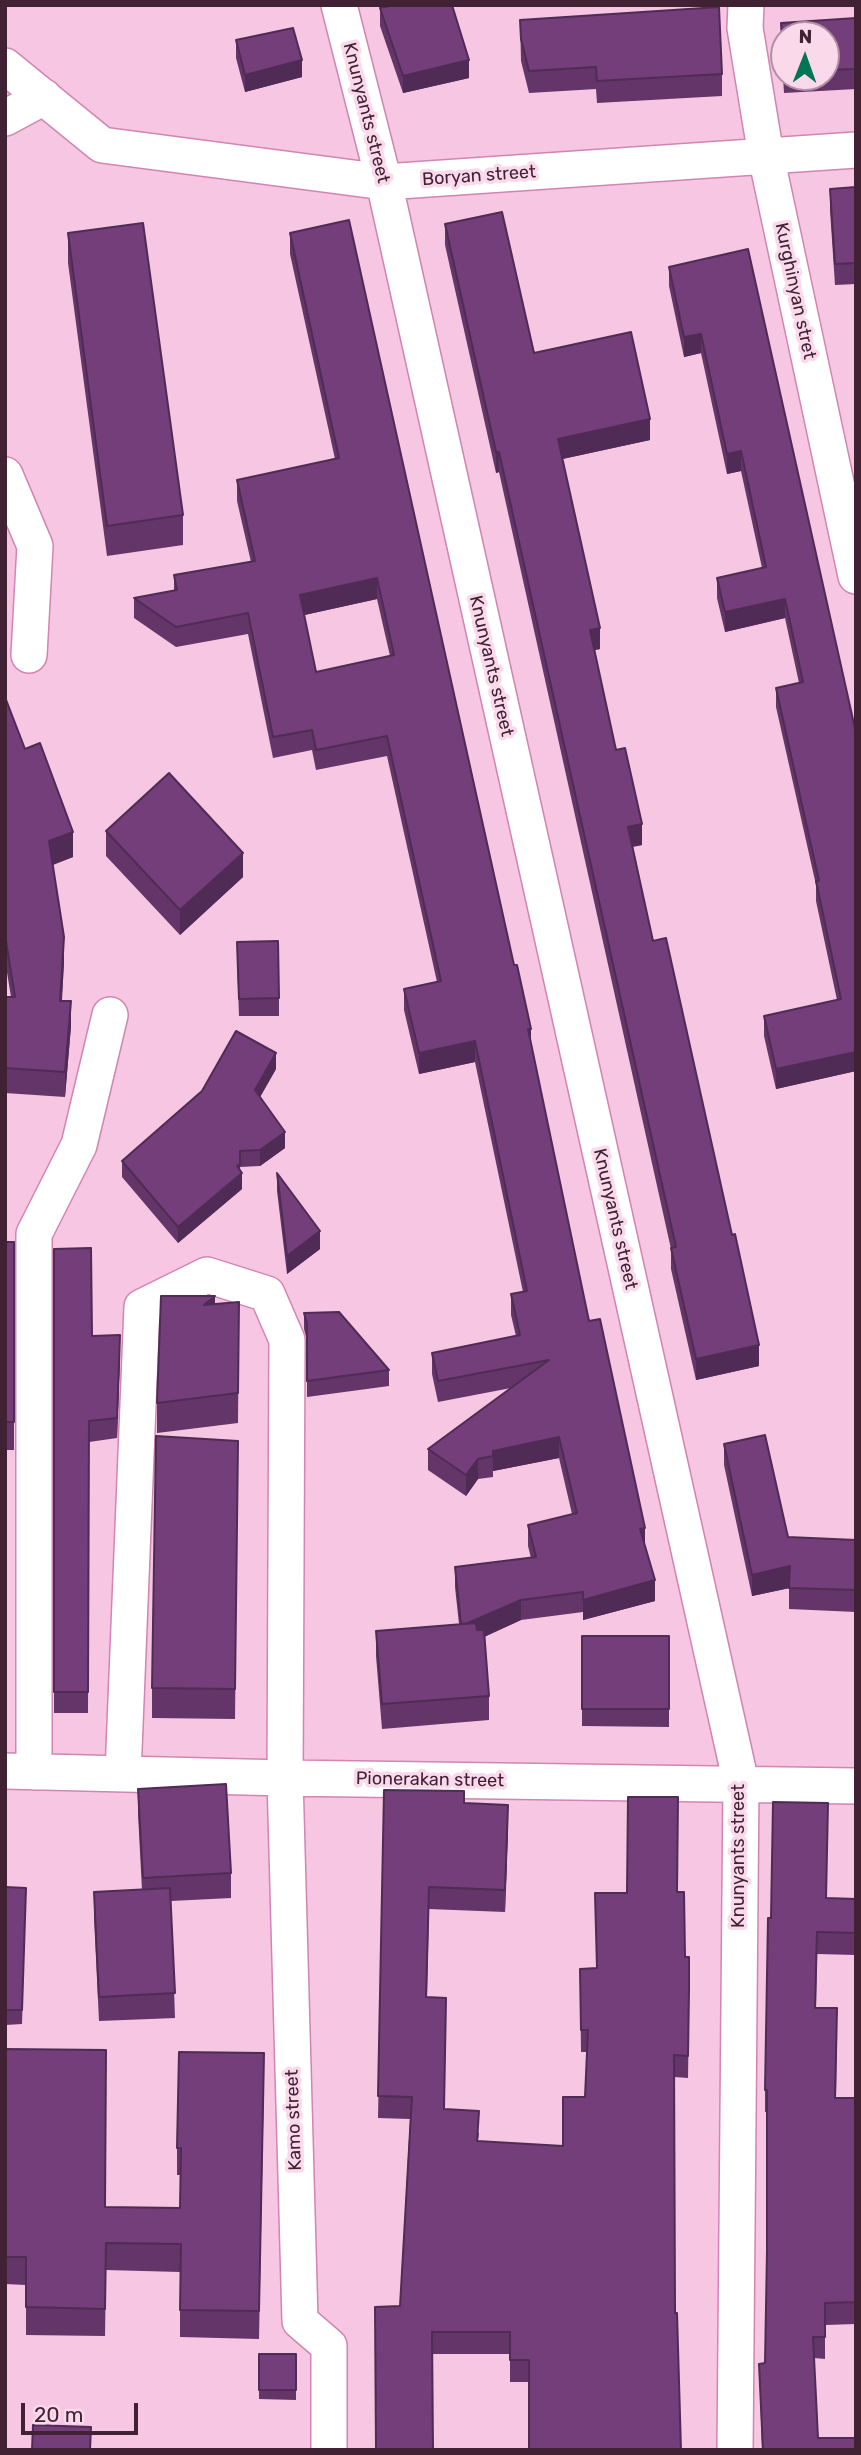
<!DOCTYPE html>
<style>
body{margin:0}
#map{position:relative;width:861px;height:2455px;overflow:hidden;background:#f7c6e2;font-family:Rubik,sans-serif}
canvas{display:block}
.frame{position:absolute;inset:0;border:7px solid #412235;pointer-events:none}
.north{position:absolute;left:770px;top:21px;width:70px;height:70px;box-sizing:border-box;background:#fad9eb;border:2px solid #b090a2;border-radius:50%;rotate:1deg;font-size:19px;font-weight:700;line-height:28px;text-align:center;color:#412235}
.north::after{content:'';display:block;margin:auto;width:24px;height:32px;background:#007752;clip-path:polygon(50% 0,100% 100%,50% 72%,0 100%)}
.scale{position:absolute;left:21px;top:2403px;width:117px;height:32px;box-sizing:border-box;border:4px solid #412235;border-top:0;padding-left:9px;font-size:21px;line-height:24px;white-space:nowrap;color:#412235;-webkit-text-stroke:5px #fad9eb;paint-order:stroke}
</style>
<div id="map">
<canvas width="861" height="2455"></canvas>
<div class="frame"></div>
<div class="north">N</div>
<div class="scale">20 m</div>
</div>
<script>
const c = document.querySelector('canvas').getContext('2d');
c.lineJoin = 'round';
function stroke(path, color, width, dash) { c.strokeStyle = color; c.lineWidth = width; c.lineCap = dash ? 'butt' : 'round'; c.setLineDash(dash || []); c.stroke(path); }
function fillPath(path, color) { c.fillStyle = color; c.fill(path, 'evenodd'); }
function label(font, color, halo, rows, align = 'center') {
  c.font = font + ' Rubik,sans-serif'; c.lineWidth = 7; c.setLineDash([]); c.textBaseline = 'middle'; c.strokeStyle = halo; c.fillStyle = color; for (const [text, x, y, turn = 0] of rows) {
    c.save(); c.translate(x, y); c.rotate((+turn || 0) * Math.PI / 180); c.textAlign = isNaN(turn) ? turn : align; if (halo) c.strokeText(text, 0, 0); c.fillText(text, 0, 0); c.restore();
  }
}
const street = new Path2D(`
 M 339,5 L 384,182 L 741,1783 L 735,2450
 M 746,5 L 745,28 L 766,156 L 856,576
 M 5,66 L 102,145 L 384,182 L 856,150
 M 5,118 L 44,97
 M 5,475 L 35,546 L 29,655
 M 5,1771 L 285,1778 L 856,1786
 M 34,1772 L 34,1234 L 79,1145 L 110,1015
 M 123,1774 L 142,1307 L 207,1275 L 267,1294 L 287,1340 L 285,1778 L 300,2321 L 329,2346 L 329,2450`);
stroke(street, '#d185b3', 38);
stroke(street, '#fff', 35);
fillPath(new Path2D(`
 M 380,8 L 469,78 L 403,93 L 380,26 Z
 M 856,18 L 856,89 L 784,93 L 781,43 L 781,23 ZM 784,35 L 826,35 L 826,77 L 784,77 Z
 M 520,20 L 722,74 L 722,96 L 597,103 L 596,89 L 529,93 L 521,61 Z
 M 236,40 L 302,77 L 245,92 L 236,58 Z
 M 856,187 L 856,284 L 835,285 L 830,210 L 830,189 Z
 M 445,224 L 534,353 L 650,440 L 562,459 L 600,649 L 594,650 L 616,750 L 642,845 L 633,847 L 653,941 L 759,1366 L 696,1380 L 671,1269 L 671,1249 L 499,472 L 496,473 L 445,245 Z
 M 68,233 L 183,515 L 183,545 L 107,556 L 68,263 Z
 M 290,233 L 531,1045 L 589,1321 L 645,1546 L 655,1601 L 583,1620 L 583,1612 L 521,1620 L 484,1637 L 489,1696 L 489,1720 L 382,1729 L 376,1656 L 376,1631 L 459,1624 L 455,1587 L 455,1567 L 531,1558 L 528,1546 L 528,1525 L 572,1514 L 559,1458 L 493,1471 L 493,1477 L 478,1479 L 466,1496 L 428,1470 L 428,1449 L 511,1388 L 438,1402 L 432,1374 L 432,1353 L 516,1336 L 511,1315 L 511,1294 L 523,1292 L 475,1062 L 419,1074 L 404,1010 L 404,989 L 437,982 L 387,756 L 316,770 L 312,750 L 273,758 L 248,634 L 176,647 L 134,618 L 134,598 L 174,590 L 174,575 L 251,562 L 237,501 L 237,480 L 335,459 L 290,254 ZM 377,599 L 390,656 L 316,672 L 304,615 Z
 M 748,249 L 856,1071 L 776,1089 L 764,1036 L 764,1016 L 837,1000 L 816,901 L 816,885 L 776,707 L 776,688 L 799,683 L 785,618 L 725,632 L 717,598 L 717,578 L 762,568 L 741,471 L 727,474 L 701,353 L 684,357 L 669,286 L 669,267 Z
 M 5,697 L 25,749 L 73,857 L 53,865 L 64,962 L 62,1001 L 71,1026 L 65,1097 L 5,1093 L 5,997 L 11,997 L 5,960 Z
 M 106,831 L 243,877 L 180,935 L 106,856 Z
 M 237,960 L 279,998 L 279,1016 L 239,1016 Z
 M 276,1069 L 260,1097 L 285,1148 L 260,1166 L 240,1167 L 242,1189 L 178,1243 L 122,1177 L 122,1161 Z
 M 277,1173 L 320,1249 L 287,1274 L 277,1191 Z
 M 5,1242 L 14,1242 L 14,1450 L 5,1450 Z
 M 54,1249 L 92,1336 L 120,1356 L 117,1438 L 89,1442 L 88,1713 L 54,1713 Z
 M 239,1302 L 238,1423 L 157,1433 L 157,1403 L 215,1304 Z
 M 304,1313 L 389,1370 L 389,1386 L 307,1397 L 307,1340 L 304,1329 Z
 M 238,1441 L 235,1719 L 152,1718 L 152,1688 Z
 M 724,1444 L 788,1537 L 856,1540 L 856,1612 L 789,1609 L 789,1588 L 752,1596 L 724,1465 Z
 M 582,1636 L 669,1636 L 669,1727 L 582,1726 Z
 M 138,1789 L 231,1873 L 231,1898 L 171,1901 L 175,2018 L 99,2021 L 94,1917 L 94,1892 L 142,1890 L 138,1814 Z
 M 384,1790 L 464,1803 L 508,1827 L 505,1912 L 429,1909 L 427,1997 L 446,2020 L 444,2109 L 479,2133 L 478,2141 L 563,2146 L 585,2097 L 587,2052 L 581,2052 L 580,1969 L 596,1968 L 677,1892 L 685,1957 L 689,2012 L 688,2078 L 674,2077 L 529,2382 L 510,2382 L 510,2354 L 432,2354 L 400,2306 L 410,2119 L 378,2118 Z
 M 5,1887 L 26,1888 L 22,2024 L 5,2025 Z
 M 826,1898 L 856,1899 L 856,1955 L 817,1954 L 816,2008 L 837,2030 L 836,2098 L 856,2098 L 856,2324 L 825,2325 L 825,2359 L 814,2358 L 818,2438 L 856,2450 L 762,2450 L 759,2364 L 765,2363 L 767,2252 L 767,2112 L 765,2112 L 765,2090 L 771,1918 Z
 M 5,2049 L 105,2207 L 180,2208 L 181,2175 L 177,2175 L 177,2148 L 264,2081 L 259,2339 L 180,2337 L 180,2272 L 106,2270 L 105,2336 L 26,2335 L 26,2285 L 5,2284 Z
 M 259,2354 L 296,2354 L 296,2400 L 259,2399 Z`), '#633568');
fillPath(new Path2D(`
 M 302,60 L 302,77 L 245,92 L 245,75 Z
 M 469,60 L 469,78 L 403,93 L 403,76 Z
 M 701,334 L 701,353 L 684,357 L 684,337 Z
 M 650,419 L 650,440 L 558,460 L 558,439 Z
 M 741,451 L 741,471 L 727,474 L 727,454 Z
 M 496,452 L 499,452 L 499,472 L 496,473 Z
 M 377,578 L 377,599 L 300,616 L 300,595 Z
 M 785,599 L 785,618 L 725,632 L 725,612 Z
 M 600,628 L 600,649 L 590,651 L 590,630 Z
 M 642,824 L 642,845 L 628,847 L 628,827 Z
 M 73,832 L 73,857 L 49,866 L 49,841 Z
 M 243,853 L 243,877 L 180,935 L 180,910 Z
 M 64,937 L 64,962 L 60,1026 L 60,1001 Z
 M 71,1001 L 71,1026 L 65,1097 L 65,1072 Z
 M 528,1029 L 531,1029 L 531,1049 Z
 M 475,1041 L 475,1062 L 419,1074 L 419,1053 Z
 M 856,1052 L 856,1071 L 776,1089 L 776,1069 Z
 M 276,1053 L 276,1069 L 255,1106 L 255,1090 Z
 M 285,1132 L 285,1148 L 260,1166 L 260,1150 Z
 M 240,1164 L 240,1174 L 242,1173 L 242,1189 L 178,1243 L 178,1227 Z
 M 320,1231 L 320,1249 L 287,1274 L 287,1256 Z
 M 215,1296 L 215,1326 L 204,1305 Z
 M 120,1335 L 120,1356 L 117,1438 L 117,1418 Z
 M 759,1345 L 759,1366 L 696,1380 L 696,1359 Z
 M 559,1437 L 559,1458 L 493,1471 L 493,1451 Z
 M 478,1459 L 478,1479 L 466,1496 L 466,1475 Z
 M 645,1528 L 645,1549 L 640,1529 Z
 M 790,1566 L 790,1588 L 752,1596 L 752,1575 Z
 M 655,1580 L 655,1601 L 583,1620 L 583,1600 Z
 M 521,1600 L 521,1620 L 462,1647 L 462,1626 Z
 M 508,1805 L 508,1827 L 505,1912 L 505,1890 Z`), '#502b55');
const building = new Path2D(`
 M 394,5 L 452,5 L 469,60 L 403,76 L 380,8 Z
 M 719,7 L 722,74 L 597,81 L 596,67 L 529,71 L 521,39 L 520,20 Z
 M 856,18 L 856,69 L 826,70 L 826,35 L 784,35 L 784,72 L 781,23 Z
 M 293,28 L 302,60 L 245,75 L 236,40 Z
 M 856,187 L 856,263 L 835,264 L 830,189 Z
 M 502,212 L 534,353 L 631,332 L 650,419 L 558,439 L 600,628 L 590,630 L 616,750 L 625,748 L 642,824 L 628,827 L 653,941 L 666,938 L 732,1235 L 735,1234 L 759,1345 L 696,1359 L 671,1248 L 676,1247 L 499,452 L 496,452 L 445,224 Z
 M 349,220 L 514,965 L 517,965 L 531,1029 L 528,1029 L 589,1321 L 600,1319 L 645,1528 L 640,1529 L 655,1580 L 583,1600 L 583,1592 L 521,1600 L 468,1623 L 461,1624 L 455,1567 L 536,1557 L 528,1525 L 577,1513 L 559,1437 L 493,1451 L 493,1456 L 478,1459 L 466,1475 L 428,1449 L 549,1360 L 438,1381 L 432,1353 L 520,1335 L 511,1294 L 527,1291 L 475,1041 L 419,1053 L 404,989 L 441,981 L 387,736 L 316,750 L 312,730 L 273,737 L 248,613 L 176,627 L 134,598 L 177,590 L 174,575 L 255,561 L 237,480 L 339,458 L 290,233 ZM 377,578 L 394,655 L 316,672 L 300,595 Z
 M 143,223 L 183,515 L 107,526 L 68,233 Z
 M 748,249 L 856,733 L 856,1052 L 776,1069 L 764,1016 L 841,999 L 816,881 L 819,881 L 776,688 L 803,682 L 785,599 L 725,612 L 717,578 L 766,567 L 741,451 L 727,454 L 701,334 L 684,337 L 669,267 Z
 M 5,697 L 25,749 L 40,743 L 73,832 L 49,841 L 64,937 L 60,1001 L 71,1001 L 65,1072 L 5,1068 L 5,997 L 15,997 L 5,935 Z
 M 169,773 L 243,853 L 180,910 L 106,831 Z
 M 278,941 L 279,998 L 239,999 L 237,942 Z
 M 236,1031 L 276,1053 L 255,1090 L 285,1132 L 260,1150 L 240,1151 L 240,1164 L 237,1166 L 242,1173 L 178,1227 L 122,1161 L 202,1091 Z
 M 277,1173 L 320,1231 L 287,1256 Z
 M 5,1242 L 14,1242 L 14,1422 L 5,1422 Z
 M 91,1248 L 92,1336 L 120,1335 L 117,1418 L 89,1421 L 88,1692 L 54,1692 L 54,1249 Z
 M 161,1296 L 215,1296 L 204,1305 L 239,1302 L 238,1393 L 157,1403 Z
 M 339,1312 L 389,1370 L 307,1381 L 307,1324 L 304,1313 Z
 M 765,1435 L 788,1537 L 856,1540 L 856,1590 L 789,1588 L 790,1566 L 752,1575 L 724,1444 Z
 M 156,1436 L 238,1441 L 235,1689 L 152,1688 Z
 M 476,1623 L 477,1630 L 484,1630 L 489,1696 L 382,1704 L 376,1631 Z
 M 582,1636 L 669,1636 L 669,1709 L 582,1709 Z
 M 226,1784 L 231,1873 L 143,1878 L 138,1789 Z
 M 384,1790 L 464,1791 L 464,1803 L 508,1805 L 505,1890 L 429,1887 L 426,1997 L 446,1998 L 444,2109 L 479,2111 L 477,2141 L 563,2146 L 563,2097 L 585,2097 L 588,2030 L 581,2030 L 580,1969 L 597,1968 L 595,1893 L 627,1893 L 628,1797 L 678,1797 L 677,1892 L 684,1892 L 685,1957 L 689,1957 L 689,1991 L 688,2056 L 674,2055 L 675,2313 L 677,2313 L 681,2450 L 529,2450 L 529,2360 L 510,2360 L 510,2332 L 432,2332 L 433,2450 L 376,2450 L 375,2307 L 400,2306 L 412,2097 L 378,2096 Z
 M 773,1802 L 828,1803 L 826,1898 L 856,1899 L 856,1933 L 817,1932 L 815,2008 L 837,2008 L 835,2098 L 856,2098 L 856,2302 L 825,2303 L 825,2337 L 813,2337 L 818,2438 L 856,2438 L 856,2450 L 763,2450 L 759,2364 L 765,2363 L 767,2251 L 767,2090 L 765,2090 L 768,1918 L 771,1918 Z
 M 5,1887 L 26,1888 L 22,2010 L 5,2010 Z
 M 170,1888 L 175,1993 L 99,1997 L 94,1892 Z
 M 5,2049 L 106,2050 L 105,2207 L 180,2208 L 181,2148 L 177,2148 L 179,2052 L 264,2053 L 259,2311 L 180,2310 L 181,2244 L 106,2243 L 105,2309 L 26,2307 L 26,2257 L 5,2257 Z
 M 259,2354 L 296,2354 L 296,2390 L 259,2390 Z
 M 33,2425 L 91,2427 L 90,2450 L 32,2450 Z`);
fillPath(building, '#733e79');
stroke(building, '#502b55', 2);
label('18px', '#412235', '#fad9eb', [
 ["Knunyants street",366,113,76],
 ["Boryan street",479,176,-4],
 ["Kurghinyan stret",795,291,78],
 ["Knunyants street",491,666,77],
 ["Knunyants street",615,1219,77],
 ["Pionerakan street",430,1780,1],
 ["Knunyants street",739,1856,-90],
 ["Kamo street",294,2120,-92]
]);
</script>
